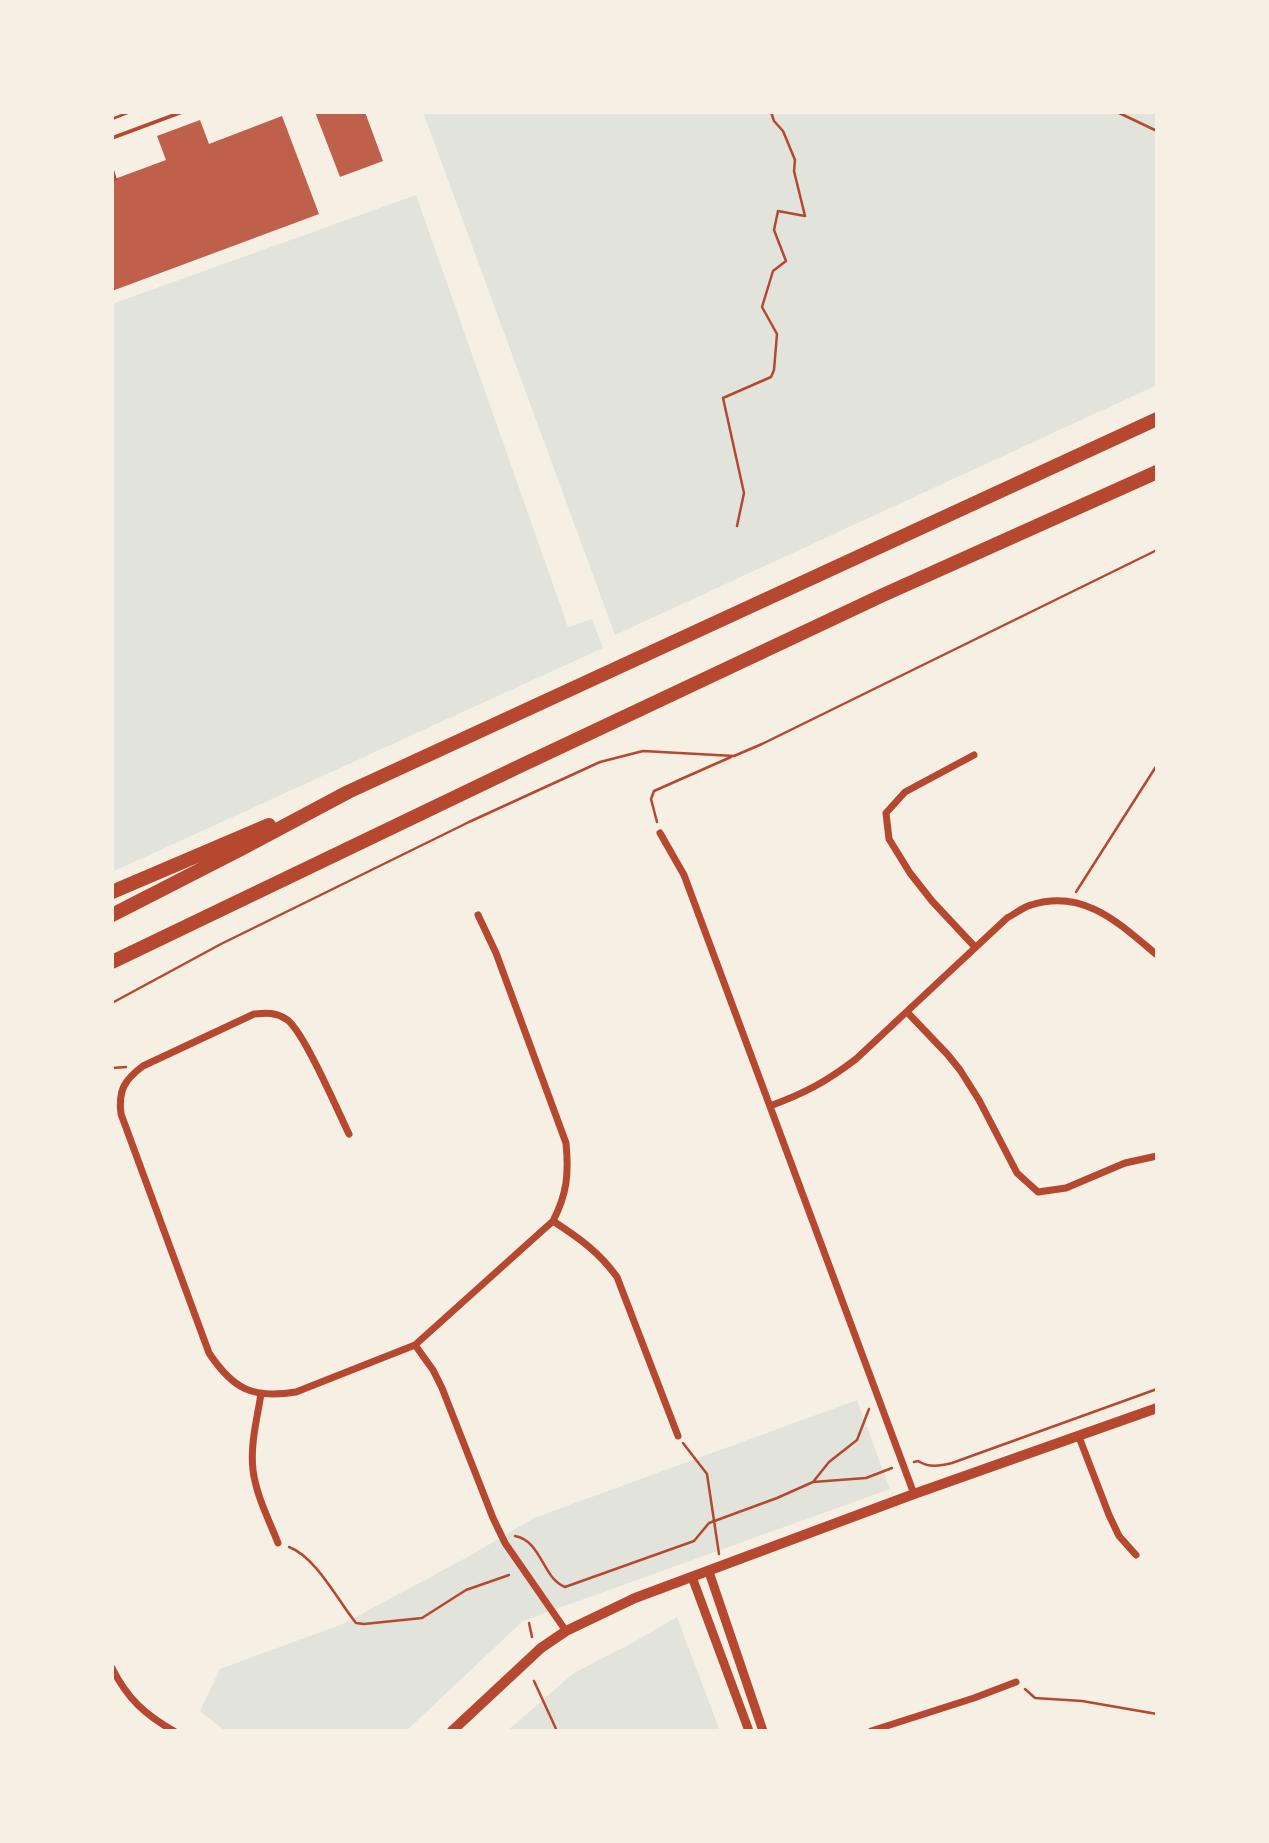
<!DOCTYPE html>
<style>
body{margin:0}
#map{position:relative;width:1269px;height:1843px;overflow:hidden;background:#f6efe4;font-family:Manrope,sans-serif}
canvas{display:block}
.frame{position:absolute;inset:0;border:114px solid #f6efe4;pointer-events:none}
</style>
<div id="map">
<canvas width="1269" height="1843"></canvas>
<div class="frame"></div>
</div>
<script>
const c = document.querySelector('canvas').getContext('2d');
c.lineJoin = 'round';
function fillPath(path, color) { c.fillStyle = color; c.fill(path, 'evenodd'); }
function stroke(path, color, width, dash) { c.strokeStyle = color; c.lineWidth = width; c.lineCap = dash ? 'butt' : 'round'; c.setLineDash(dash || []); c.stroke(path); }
fillPath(new Path2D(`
 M 423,112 L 1157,112 L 1157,385 L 615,635 Z
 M 416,195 L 568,627 L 592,619 L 603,648 L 112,872 L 112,304 Z
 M 857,1400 L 890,1489 L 523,1621 L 406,1731 L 225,1731 L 200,1711 L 220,1669 L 345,1623 L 473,1554 L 534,1518 Z
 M 677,1617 L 720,1731 L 507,1731 L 574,1673 L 634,1642 Z`), '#e2e4dc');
fillPath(new Path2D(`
 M 315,112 L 365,112 L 383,161 L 340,177 Z
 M 282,116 L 319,214 L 112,291 L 112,180 L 166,160 L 157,136 L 200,120 L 209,144 Z`), '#bf614a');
stroke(new Path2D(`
 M 1117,112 L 1157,131
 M 112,119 L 130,112
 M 737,526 L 744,493 L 723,398 L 771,377 L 774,370 L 777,334 L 762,307 L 773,271 L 786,261 L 774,230 L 778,211 L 805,216 L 794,171 L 795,160 L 783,131 L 774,121 L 771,112
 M 657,822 L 651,799 L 654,791 L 731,757
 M 1076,892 L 1157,765
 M 112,1003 L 221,944 L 469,822 L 600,762 L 643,751 L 734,756 L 762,744 L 1157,550
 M 112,1068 L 126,1067
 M 683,1443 L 707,1474 L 719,1554
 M 914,1462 L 918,1461 C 929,1468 940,1466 952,1463 L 1157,1389
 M 813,1482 L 829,1462 L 857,1440 L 869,1409
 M 515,1536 C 542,1541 542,1578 565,1587 L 694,1541 L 709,1523 L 777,1498 L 813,1482 L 866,1478 L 892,1468
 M 289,1547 C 316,1557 338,1601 356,1623 L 364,1624 L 422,1618 L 466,1590 L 509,1575
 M 529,1623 L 532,1637
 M 534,1681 L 557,1731
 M 1025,1689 L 1035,1698 L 1082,1701 L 1157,1714`), '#b5482f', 2.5);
stroke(new Path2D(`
 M 112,138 L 182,112
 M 112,169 L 115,179`), '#b5482f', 3.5);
stroke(new Path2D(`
 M 974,755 L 905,792 L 886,813 L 889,839 L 910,873 L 932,901 L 975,947
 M 660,833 L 684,875 L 914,1494
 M 907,1012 L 948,1055 L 960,1070 L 979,1100 L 1017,1173 L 1038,1192 L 1066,1188 L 1125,1163 L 1157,1156
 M 770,1106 C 805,1093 826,1082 856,1059 L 1007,918 C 1015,914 1023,907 1031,905 C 1084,888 1120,924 1157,955
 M 349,1134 C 338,1112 303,1029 286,1019 C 275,1012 266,1013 254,1014 L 143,1066 C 124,1080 118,1091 121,1114 L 209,1353 C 233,1389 252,1399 296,1392 L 415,1345 L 553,1221 C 567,1194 569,1174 566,1143 L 496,953 L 478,915
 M 553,1221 C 579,1238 599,1252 617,1277 L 678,1436
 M 415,1345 L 433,1370 L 442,1388 L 493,1518 L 505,1543 L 566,1631
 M 261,1394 C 257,1419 250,1445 253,1470 C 256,1495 269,1520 278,1543
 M 1079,1437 L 1109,1515 L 1119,1536 L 1136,1555
 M 112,1668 C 127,1698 145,1715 174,1731
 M 871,1731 L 974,1698 L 1016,1682`), '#b5482f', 7);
stroke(new Path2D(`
 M 709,1572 L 763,1731
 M 692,1577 L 749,1731`), '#b5482f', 9);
stroke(new Path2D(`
 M 452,1731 L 541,1648 L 566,1631 L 635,1598 L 914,1494 L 1157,1408`), '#b5482f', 10);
stroke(new Path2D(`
 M 112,892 L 269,825
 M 112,915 L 241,849 L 348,792 L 1157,419
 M 112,962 L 518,767 L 883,595 L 1157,472`), '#b5482f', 14);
</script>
